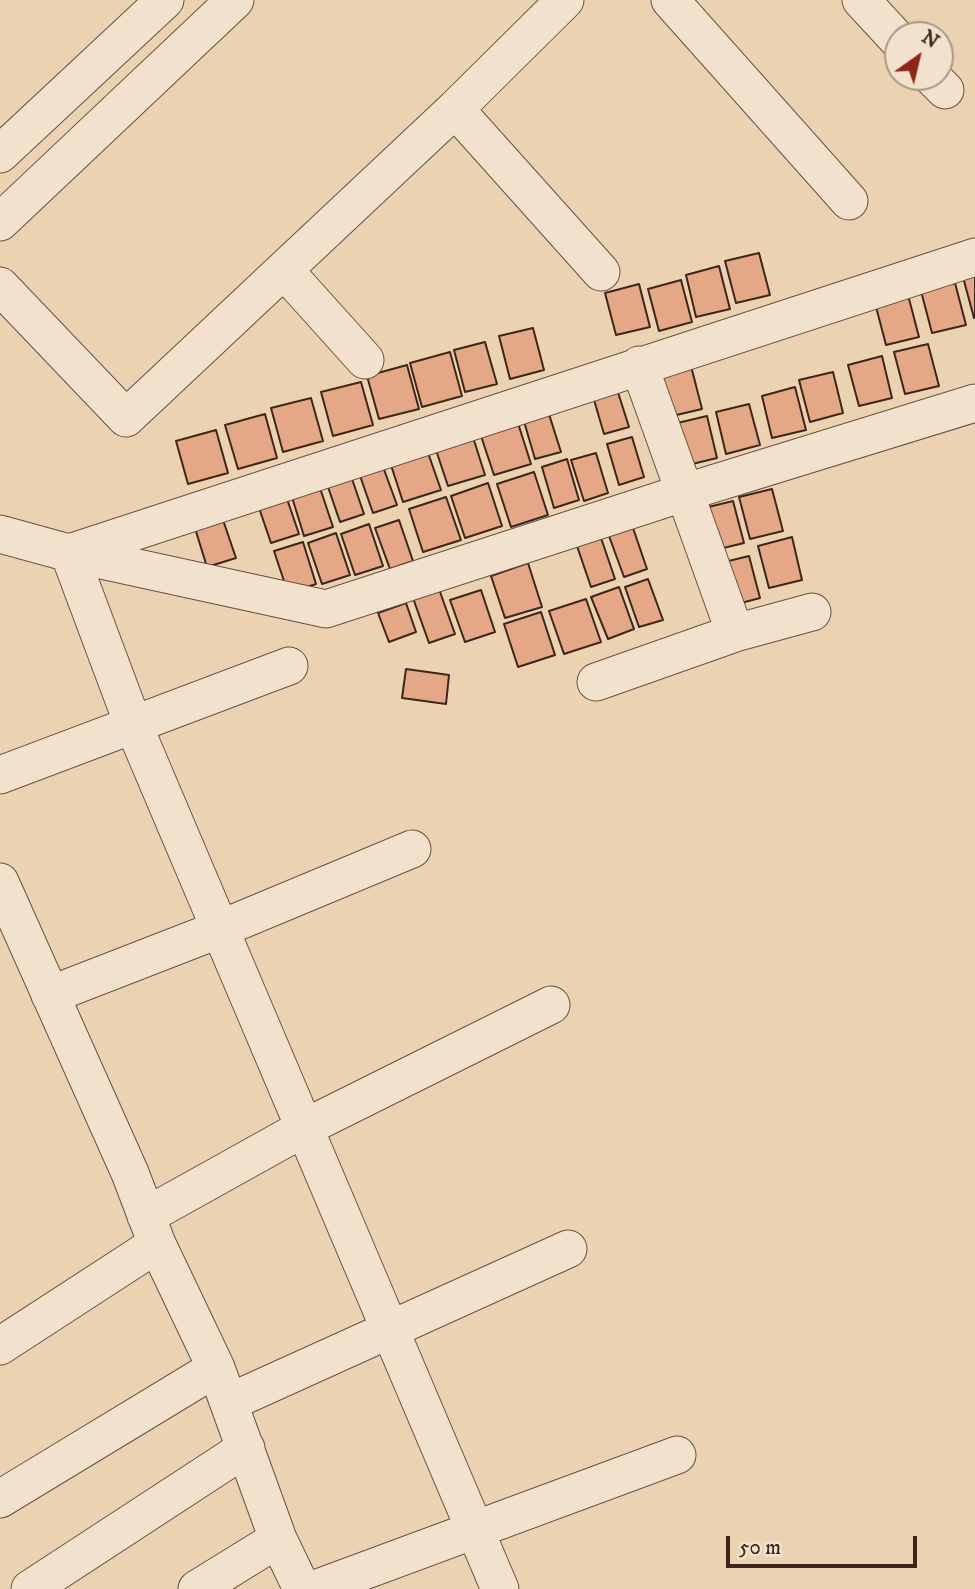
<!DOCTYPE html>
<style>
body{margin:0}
#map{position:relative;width:975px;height:1589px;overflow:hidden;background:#ebd3b2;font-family:"IM FELL DW Pica",serif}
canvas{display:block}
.north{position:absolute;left:884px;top:21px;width:70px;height:70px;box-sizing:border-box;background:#f2e2cd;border:2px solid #aa9786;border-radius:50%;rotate:34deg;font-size:19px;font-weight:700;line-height:28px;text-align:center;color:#3d261b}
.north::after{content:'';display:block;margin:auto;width:24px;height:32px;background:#8f2418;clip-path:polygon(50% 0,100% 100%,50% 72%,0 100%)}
.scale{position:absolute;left:726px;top:1536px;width:191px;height:32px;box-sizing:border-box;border:4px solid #3d261b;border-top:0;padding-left:9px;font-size:21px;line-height:24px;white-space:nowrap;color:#3d261b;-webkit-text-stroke:5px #f2e2cd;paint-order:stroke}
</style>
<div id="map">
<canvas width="975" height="1589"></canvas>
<div class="north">N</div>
<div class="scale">50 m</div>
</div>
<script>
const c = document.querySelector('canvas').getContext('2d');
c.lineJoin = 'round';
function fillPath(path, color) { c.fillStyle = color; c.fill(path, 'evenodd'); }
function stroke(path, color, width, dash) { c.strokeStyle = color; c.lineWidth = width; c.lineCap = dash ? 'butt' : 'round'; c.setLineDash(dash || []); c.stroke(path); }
const building = new Path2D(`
 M 759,253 L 770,295 L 736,303 L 725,261 Z
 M 719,266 L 730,309 L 696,317 L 686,275 Z
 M 975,274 L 975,318 L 974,318 L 963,277 Z
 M 681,280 L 692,322 L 659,331 L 648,289 Z
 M 955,283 L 966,325 L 932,333 L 921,291 Z
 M 639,284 L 650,327 L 616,335 L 605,293 Z
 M 908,295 L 919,337 L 886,345 L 875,303 Z
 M 533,328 L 544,370 L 510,379 L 499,336 Z
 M 485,342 L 497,384 L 465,392 L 454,350 Z
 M 928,344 L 939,386 L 905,394 L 894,352 Z
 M 450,352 L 462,396 L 422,407 L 410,363 Z
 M 882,356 L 892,398 L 859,406 L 848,365 Z
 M 407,365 L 419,409 L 379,419 L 367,376 Z
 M 691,366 L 702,409 L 668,417 L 658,375 Z
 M 833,372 L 843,413 L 810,422 L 799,380 Z
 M 361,382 L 373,425 L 333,436 L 321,392 Z
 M 616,386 L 629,427 L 604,434 L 592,393 Z
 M 795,387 L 806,430 L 772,438 L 762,396 Z
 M 311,398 L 323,441 L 283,452 L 271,408 Z
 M 749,404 L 760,445 L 726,454 L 716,412 Z
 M 548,411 L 561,452 L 535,459 L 523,418 Z
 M 265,414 L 277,458 L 238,469 L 225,425 Z
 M 707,416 L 717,458 L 684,466 L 673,424 Z
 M 517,420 L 531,464 L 494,475 L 480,433 Z
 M 216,430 L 228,473 L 188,484 L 176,441 Z
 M 471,431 L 485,475 L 448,486 L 434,444 Z
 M 632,437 L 644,477 L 619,485 L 607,444 Z
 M 426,447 L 441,490 L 403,502 L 389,459 Z
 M 596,453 L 608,493 L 584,501 L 571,460 Z
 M 567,459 L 579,500 L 554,508 L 542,467 Z
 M 382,464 L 397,505 L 373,513 L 359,473 Z
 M 534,472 L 548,515 L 511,527 L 497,484 Z
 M 350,473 L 364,514 L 340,522 L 326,481 Z
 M 488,483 L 502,526 L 465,538 L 451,496 Z
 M 319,485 L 333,527 L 304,536 L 291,494 Z
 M 772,489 L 783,531 L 750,539 L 739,497 Z
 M 285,493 L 299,534 L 271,543 L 257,502 Z
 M 446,497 L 461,540 L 423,552 L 409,509 Z
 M 733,501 L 744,543 L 711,551 L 700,509 Z
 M 222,517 L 236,558 L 207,567 L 194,525 Z
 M 399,520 L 413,561 L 390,569 L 375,528 Z
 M 369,524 L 383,566 L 355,575 L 341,534 Z
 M 633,528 L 647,569 L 624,577 L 609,536 Z
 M 336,533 L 350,575 L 322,584 L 308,543 Z
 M 792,537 L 802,580 L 769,588 L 758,546 Z
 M 601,538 L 615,579 L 591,587 L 577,546 Z
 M 303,542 L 316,584 L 288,593 L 274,551 Z
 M 749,556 L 760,598 L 726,607 L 716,564 Z
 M 528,563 L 542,607 L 505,618 L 491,576 Z
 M 648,579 L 663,620 L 639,627 L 625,587 Z
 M 619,587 L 634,629 L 608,639 L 591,597 Z
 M 439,589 L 455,634 L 429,643 L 413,598 Z
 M 481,590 L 495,632 L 465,642 L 450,600 Z
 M 586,599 L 601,642 L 564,654 L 549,611 Z
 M 406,603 L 416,632 L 389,642 L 378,613 Z
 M 541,612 L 555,655 L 518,667 L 504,624 Z
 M 406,669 L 449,675 L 446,704 L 402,698 Z`);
fillPath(building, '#e5a887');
stroke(building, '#3d261b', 2);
const minor = new Path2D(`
 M 670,0 L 849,201
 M 861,0 L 898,40
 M 932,77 L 945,90
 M 455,109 L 601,272
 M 0,154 L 165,0
 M 0,222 L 235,0
 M 284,270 L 365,360
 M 0,286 L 126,418 L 455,109 L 565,0
 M 639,365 L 735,633
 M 0,534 L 69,553 L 326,609 L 683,493 L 975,403
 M 596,682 L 735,633 L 812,612
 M 0,775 L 289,666
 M 0,882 L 130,1173 L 157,1244 L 216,1368 L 278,1539 L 302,1589
 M 50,995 L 220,929 L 412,849
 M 146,1216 L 304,1128 L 551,1005
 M 0,1346 L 157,1244
 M 230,1402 L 568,1249
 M 0,1499 L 216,1368
 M 30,1589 L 246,1448
 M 197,1589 L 278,1539
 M 315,1589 L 677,1455
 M 500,1589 L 133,724 L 69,553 L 975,257`);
stroke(minor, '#685141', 39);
stroke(minor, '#f2e2cd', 37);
</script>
